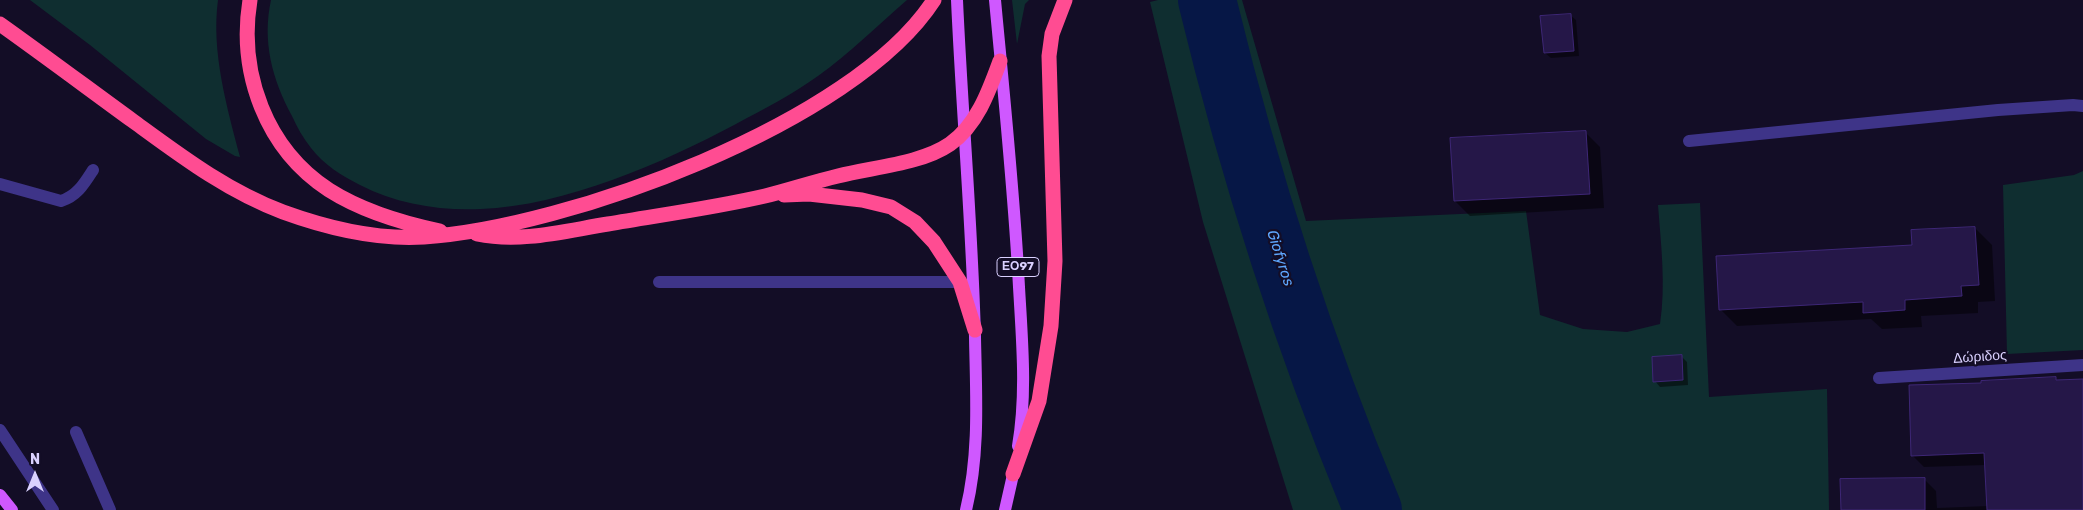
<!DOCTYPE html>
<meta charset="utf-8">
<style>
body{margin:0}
#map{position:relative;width:2083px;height:510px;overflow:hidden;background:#130d26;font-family:Rubik,sans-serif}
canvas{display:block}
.north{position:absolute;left:10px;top:450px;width:50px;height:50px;-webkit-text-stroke:4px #130d26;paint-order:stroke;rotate:0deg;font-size:14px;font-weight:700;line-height:20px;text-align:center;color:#dad1ff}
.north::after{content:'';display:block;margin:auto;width:18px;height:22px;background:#dad1ff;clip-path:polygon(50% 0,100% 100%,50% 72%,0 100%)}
</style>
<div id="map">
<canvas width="2083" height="510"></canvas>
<div class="north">N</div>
</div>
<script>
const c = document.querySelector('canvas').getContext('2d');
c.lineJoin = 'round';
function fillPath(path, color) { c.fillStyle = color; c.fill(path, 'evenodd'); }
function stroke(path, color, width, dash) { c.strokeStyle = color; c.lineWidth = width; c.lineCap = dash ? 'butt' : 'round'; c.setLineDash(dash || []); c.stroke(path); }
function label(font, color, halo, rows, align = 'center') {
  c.font = font + ' Rubik,sans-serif'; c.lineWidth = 4.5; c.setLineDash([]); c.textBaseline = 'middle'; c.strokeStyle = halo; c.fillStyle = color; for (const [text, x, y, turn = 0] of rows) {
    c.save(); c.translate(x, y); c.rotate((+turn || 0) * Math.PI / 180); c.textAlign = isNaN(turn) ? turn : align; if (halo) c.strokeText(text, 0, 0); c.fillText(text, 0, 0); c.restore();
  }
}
fillPath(new Path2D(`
 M 30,0 L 218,0 C 211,52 227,107 240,157 L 235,156 L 206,139 L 90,45 Z
 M 271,0 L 907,0 C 878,25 850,53 818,76 C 793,94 764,109 736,124 C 663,163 564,206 481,209 C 440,211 397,204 360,185 C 341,175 324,165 311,148 C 303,138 297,127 292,116 C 272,79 262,41 271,0 Z
 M 1012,0 L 1029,0 L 1025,4 L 1017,44 Z
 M 1158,0 L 1242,0 L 1306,221 L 1526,211 L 1540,315 L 1583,329 L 1627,332 L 1660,324 C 1666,285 1661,245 1658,205 L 1700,203 L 1709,397 L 1827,389 L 1829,510 L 1293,510 L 1203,222 L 1150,2 Z
 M 2083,171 L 2083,350 L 2007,354 L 2003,185 L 2074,175 Z`), '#0f2e30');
fillPath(new Path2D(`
 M 1570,15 L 1576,20 L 1579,56 L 1551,58 L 1545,53 Z
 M 1585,132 L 1600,147 L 1604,208 L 1470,216 L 1455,201 Z
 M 1975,228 L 1992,245 L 1995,301 L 1978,302 L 1978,313 L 1921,316 L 1922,327 L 1882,329 L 1871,319 L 1737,326 L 1720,309 L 1913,246 Z
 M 1682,357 L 1687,362 L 1688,385 L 1660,387 L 1655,381 Z
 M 2055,378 L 2058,381 L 2083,380 L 2083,510 L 1842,510 L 1924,479 L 1936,491 L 1937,508 L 1988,506 L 1986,465 L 1924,467 L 1912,455 L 1982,384 Z`), '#0007');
stroke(new Path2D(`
 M 1207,0 C 1249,174 1304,345 1373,510`), '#061746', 58);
const building = new Path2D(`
 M 1571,14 L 1574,51 L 1544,53 L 1540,16 Z
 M 1586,131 L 1590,194 L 1454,201 L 1450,138 Z
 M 1975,227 L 1979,285 L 1961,286 L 1962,296 L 1905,300 L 1905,310 L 1863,313 L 1863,302 L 1719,310 L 1716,256 L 1912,245 L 1911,230 Z
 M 1682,355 L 1683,380 L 1653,382 L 1652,357 Z
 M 2056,377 L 2056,380 L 2083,379 L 2083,510 L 1987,510 L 1984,453 L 1911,456 L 1909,385 L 1981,383 L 1981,381 Z
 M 1925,478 L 1925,510 L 1841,510 L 1840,479 Z`);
fillPath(building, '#251748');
stroke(building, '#3e2776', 1);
stroke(new Path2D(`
 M 1689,141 L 1998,110 L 2073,105 L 2083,106
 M 0,184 L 61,201 C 77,196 84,184 93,170
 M 659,282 L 960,282
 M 1879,378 L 2083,365
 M 0,430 L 53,510
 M 76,432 L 110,510`), '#3e3488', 12);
stroke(new Path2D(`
 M 957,0 C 962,112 972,224 975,337 C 976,394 980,453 966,510
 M 995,0 C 1004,96 1014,191 1019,287 C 1022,340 1027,394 1018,446
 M 0,495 L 12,510
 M 1005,510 L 1015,466`), '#cf58ff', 12);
stroke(new Path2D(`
 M 250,0 C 238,73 266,149 329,190 C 362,211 402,223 440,231
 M 0,24 C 45,56 89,89 133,121 C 181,156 227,191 283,212 C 327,228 377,240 424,237 C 566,228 854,124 934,0
 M 784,195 L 809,194 L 862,200 L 891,207 L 915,222 L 934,242 L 960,282 L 975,330
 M 477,234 C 521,243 564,231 608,224 C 660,215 713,208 765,196 C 789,190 813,182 838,176 C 873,167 921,164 950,144 C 977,125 989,91 1000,61
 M 1013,474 L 1039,401 L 1051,326 L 1055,261 L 1049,56 L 1052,34 L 1065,0`), '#ff4c92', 15);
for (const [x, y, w] of [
 [1018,267,42]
]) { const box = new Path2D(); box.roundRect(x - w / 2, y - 9.5, w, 19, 4); c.fillStyle = '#130d26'; c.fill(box); stroke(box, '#dad1ff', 1); }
label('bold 12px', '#dad1ff', null, [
 ["ΕΟ97",1018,267]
]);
label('14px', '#dad1ff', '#130d26', [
 ["Δώριδος",1980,357,-4]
]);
label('italic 15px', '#5fa7ff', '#130d26', [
 ["Giofyros",1280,258,72]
]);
</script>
